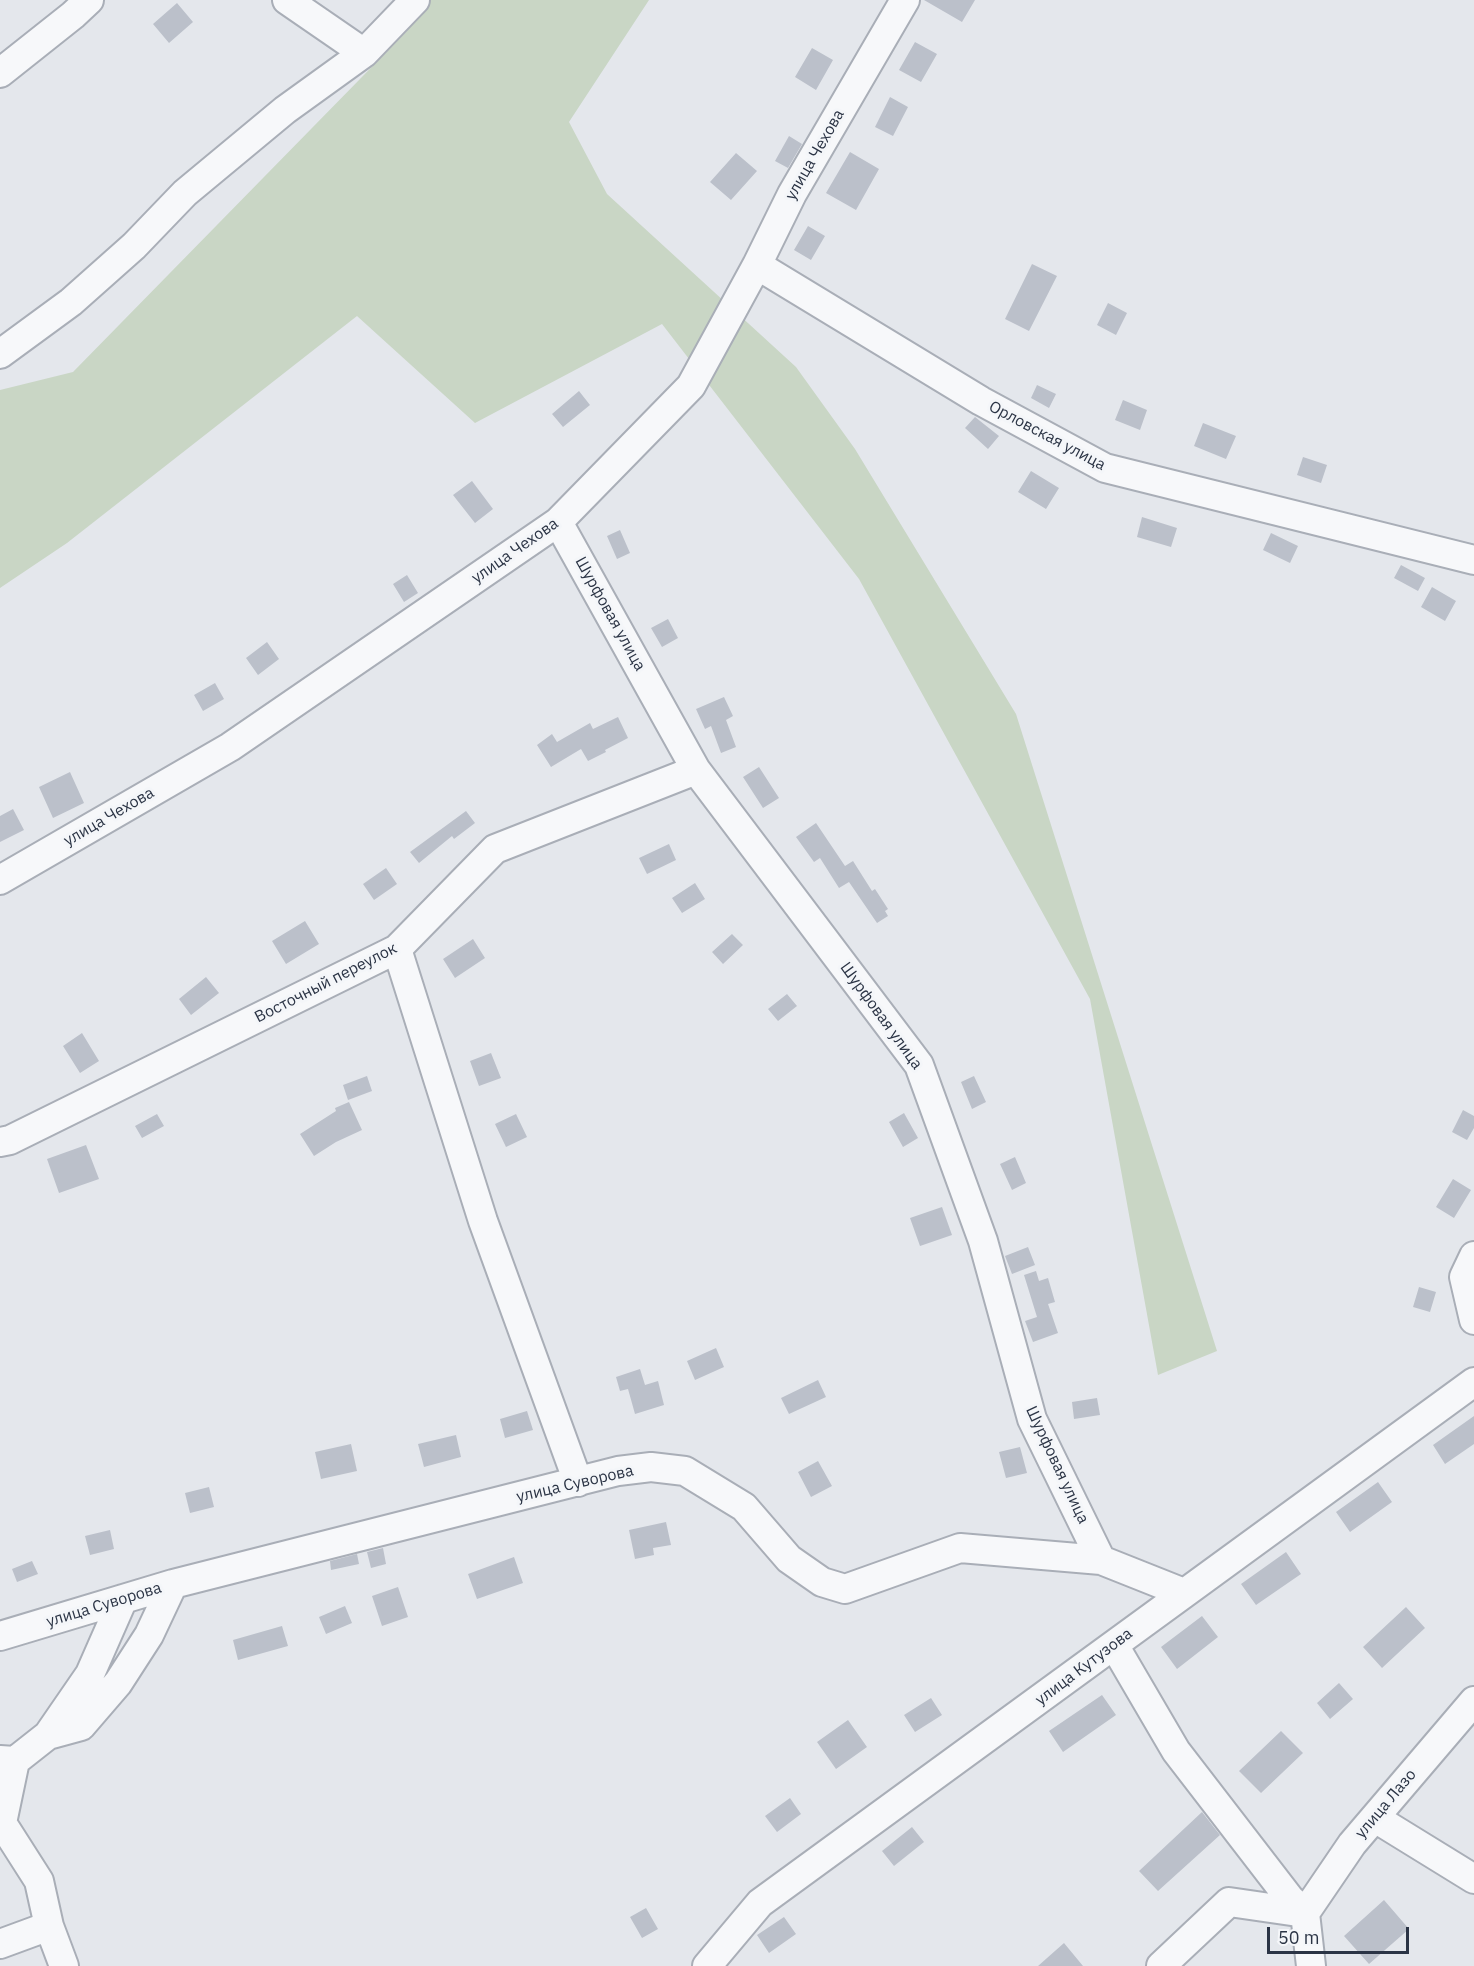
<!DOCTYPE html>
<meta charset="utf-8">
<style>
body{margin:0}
#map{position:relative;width:1474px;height:1966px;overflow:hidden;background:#e4e7ec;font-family:"IBM Plex Sans",sans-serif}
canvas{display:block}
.scale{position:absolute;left:1267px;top:1927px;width:142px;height:27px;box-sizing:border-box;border:3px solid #2b3445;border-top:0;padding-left:8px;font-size:18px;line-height:21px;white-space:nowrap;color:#2b3445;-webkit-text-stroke:4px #f4f6f9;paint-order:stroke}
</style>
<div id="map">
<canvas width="1474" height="1966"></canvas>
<div class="scale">50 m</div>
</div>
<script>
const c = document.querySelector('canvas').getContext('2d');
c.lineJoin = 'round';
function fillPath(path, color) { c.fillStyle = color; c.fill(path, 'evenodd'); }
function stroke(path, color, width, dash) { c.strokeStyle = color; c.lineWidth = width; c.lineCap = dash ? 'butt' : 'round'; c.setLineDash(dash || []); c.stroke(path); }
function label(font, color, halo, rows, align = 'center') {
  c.font = font + ' "IBM Plex Sans",sans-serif'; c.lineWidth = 6; c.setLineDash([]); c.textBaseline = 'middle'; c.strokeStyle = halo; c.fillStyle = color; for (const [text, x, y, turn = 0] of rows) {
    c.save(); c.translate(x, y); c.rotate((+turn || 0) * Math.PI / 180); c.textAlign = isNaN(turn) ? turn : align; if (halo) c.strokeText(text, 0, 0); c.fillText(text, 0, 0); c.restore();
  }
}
fillPath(new Path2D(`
 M 426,0 L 649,0 L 569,122 L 607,194 L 796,367 L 855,449 L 1016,714 L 1217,1351 L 1158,1375 L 1090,999 L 859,579 L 662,324 L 475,423 L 357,316 L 67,543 L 0,588 L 0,390 L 73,372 L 407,31 Z`), '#c9d6c5');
fillPath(new Path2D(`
 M 924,0 L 975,0 L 962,22 Z
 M 177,3 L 193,22 L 169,43 L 153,24 Z
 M 915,42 L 937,54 L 921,82 L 899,70 Z
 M 812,48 L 833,60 L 816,90 L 795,77 Z
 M 890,97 L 908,107 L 893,136 L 875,127 Z
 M 789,136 L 802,144 L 788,168 L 775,161 Z
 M 850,152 L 879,169 L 856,210 L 826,193 Z
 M 736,153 L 757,171 L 731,200 L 710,182 Z
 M 808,226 L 825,236 L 811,260 L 794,250 Z
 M 1032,264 L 1057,276 L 1029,331 L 1005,319 Z
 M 1108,303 L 1127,313 L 1116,335 L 1097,325 Z
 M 1037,385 L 1056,394 L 1049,408 L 1031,398 Z
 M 579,391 L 590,405 L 563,427 L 552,414 Z
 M 1123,400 L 1147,410 L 1140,430 L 1115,420 Z
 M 975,417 L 999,436 L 988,449 L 965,428 Z
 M 1203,423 L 1236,436 L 1226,459 L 1194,446 Z
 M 1303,457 L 1327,465 L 1321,483 L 1297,475 Z
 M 1031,471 L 1059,488 L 1046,509 L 1018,492 Z
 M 472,481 L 493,509 L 475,523 L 453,495 Z
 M 1142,517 L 1177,528 L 1171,547 L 1137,537 Z
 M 620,530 L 630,553 L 617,559 L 607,536 Z
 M 1271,533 L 1298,546 L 1290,563 L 1263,550 Z
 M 1401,565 L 1425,578 L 1418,591 L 1394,578 Z
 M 407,575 L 418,593 L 404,602 L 393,584 Z
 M 1432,587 L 1456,601 L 1445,621 L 1421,607 Z
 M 668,619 L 678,638 L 662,647 L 651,628 Z
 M 267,642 L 279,659 L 258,675 L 246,658 Z
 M 215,683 L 224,699 L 203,711 L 194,695 Z
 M 724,697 L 733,716 L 726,720 L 736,747 L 721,753 L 711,726 L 705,729 L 696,709 Z
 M 618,717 L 628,738 L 605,750 L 606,752 L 588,761 L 581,749 L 551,767 L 537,745 L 552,734 L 557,742 L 590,723 L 593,729 Z
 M 759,767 L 779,798 L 763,808 L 743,777 Z
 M 70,772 L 84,803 L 53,818 L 39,787 Z
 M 13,809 L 24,830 L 0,842 L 0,816 Z
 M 466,811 L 475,823 L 454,839 L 452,836 L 419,863 L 410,852 Z
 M 816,823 L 845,866 L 853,861 L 872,891 L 875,889 L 888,909 L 885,911 L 888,916 L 877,923 L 849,882 L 839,888 L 820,858 L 814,862 L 796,837 Z
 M 669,844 L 676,860 L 647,874 L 639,858 Z
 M 386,868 L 397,884 L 374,900 L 363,884 Z
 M 695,883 L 705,899 L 682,913 L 672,898 Z
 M 305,921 L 319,944 L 286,964 L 272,941 Z
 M 732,934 L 743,945 L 723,964 L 712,952 Z
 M 473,939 L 485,958 L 455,978 L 443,959 Z
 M 206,977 L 219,993 L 191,1015 L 179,999 Z
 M 787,994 L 797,1006 L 778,1021 L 768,1009 Z
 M 82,1033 L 99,1061 L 80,1073 L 63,1046 Z
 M 491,1053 L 501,1078 L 479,1086 L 470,1061 Z
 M 367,1076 L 372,1091 L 348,1100 L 343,1085 Z
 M 974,1076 L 986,1102 L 972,1109 L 961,1082 Z
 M 349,1102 L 362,1130 L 336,1142 L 314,1156 L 300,1134 L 336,1111 L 335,1108 Z
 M 1463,1110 L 1474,1116 L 1474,1128 L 1467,1140 L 1452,1132 Z
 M 904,1113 L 918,1138 L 903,1147 L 889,1122 Z
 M 157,1114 L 164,1126 L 142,1138 L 135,1126 Z
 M 516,1114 L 527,1137 L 506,1147 L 495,1124 Z
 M 86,1145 L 99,1179 L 59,1193 L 47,1159 Z
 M 1015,1157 L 1026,1183 L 1012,1190 L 1000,1164 Z
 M 1453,1179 L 1471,1190 L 1454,1218 L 1436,1207 Z
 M 942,1207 L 952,1235 L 920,1246 L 910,1218 Z
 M 1028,1247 L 1035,1265 L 1012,1274 L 1005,1256 Z
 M 1036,1271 L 1039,1281 L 1048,1278 L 1055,1302 L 1048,1304 L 1058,1333 L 1033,1342 L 1025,1321 L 1037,1317 L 1024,1275 Z
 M 1419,1287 L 1436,1292 L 1430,1312 L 1413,1307 Z
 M 716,1348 L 724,1367 L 695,1380 L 687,1361 Z
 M 640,1369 L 645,1385 L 658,1381 L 664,1405 L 635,1414 L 628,1389 L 620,1391 L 616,1377 Z
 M 818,1380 L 826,1397 L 789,1414 L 781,1398 Z
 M 1097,1398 L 1100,1415 L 1074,1419 L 1072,1402 Z
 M 527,1411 L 533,1430 L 505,1438 L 500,1419 Z
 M 1474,1416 L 1474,1444 L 1445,1464 L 1433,1445 Z
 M 456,1435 L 461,1457 L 424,1467 L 418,1444 Z
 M 351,1444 L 357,1471 L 321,1479 L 315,1452 Z
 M 1020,1447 L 1027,1473 L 1006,1478 L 999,1452 Z
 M 818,1461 L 832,1486 L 811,1497 L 798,1472 Z
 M 1378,1482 L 1392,1502 L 1350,1532 L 1336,1512 Z
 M 209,1487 L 214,1507 L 190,1513 L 185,1493 Z
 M 666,1522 L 671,1545 L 653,1548 L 654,1555 L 635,1559 L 629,1530 Z
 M 110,1530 L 114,1549 L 90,1555 L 85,1536 Z
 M 383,1548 L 386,1564 L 371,1568 L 367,1552 Z
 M 1286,1552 L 1301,1574 L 1256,1605 L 1241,1584 Z
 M 357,1554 L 359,1564 L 331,1570 L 330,1561 Z
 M 514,1557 L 523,1583 L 477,1599 L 468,1574 Z
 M 32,1561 L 38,1574 L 17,1582 L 12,1569 Z
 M 398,1587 L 408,1617 L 382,1626 L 372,1596 Z
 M 345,1606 L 352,1623 L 326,1634 L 319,1617 Z
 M 1406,1607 L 1425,1628 L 1382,1668 L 1363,1647 Z
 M 1202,1616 L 1218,1637 L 1177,1669 L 1161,1647 Z
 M 282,1626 L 288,1646 L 238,1660 L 233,1640 Z
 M 1339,1683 L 1353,1699 L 1330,1719 L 1317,1703 Z
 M 1102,1695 L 1116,1715 L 1063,1752 L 1049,1731 Z
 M 931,1698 L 942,1715 L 915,1732 L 904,1715 Z
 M 848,1720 L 867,1747 L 836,1769 L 817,1742 Z
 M 1281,1731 L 1303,1753 L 1261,1793 L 1239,1771 Z
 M 790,1798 L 801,1814 L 777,1832 L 765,1816 Z
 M 1202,1812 L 1220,1835 L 1158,1891 L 1139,1871 Z
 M 912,1827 L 924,1842 L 894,1866 L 882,1851 Z
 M 1384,1900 L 1409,1929 L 1369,1964 L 1344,1936 Z
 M 646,1908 L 658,1929 L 642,1938 L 630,1917 Z
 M 784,1917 L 796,1934 L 769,1953 L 757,1935 Z
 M 1064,1943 L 1083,1966 L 1038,1966 Z`), '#bbc0ca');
const minor = new Path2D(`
 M 287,0 L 364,53
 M 0,73 L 73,15 L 89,0
 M 757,265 L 981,401 L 1105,468 L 1474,560
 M 0,354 L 71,302 L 134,246 L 185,193 L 285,110 L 364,53 L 415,0
 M 558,522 L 696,770 L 919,1065 L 983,1241 L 1032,1419 L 1101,1560
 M 0,880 L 230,747 L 558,522 L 691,386 L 757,265 L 792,194 L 905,0
 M 397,949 L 483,1221 L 578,1482
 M 0,1142 L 10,1140 L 397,949 L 495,849 L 696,770
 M 1474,1256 L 1464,1277 L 1474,1320
 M 0,1636 L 173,1584 L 618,1471 L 651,1467 L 685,1471 L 744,1507 L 789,1559 L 822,1582 L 845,1589 L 960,1548 L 1101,1560 L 1184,1593
 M 1114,1645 L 1176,1751 L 1290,1899 L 1305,1913
 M 48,1735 L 81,1726 L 118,1683 L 149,1635 L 173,1584
 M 0,1760 L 15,1761 L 48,1735 L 90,1674 L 123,1599
 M 15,1761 L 2,1823 L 39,1881 L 49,1926 L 64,1966
 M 1375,1818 L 1474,1879
 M 0,1944 L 49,1926
 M 707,1966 L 760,1903 L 1474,1382
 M 1161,1966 L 1229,1902 L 1305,1913
 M 1311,1966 L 1305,1913 L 1352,1844 L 1474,1701`);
stroke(minor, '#a9aeb7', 32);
stroke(minor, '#f7f8fa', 28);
label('16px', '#2b3445', '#f4f6f9', [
 ["улица Чехова",815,155,-60],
 ["Орловская улица",1047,436,28],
 ["улица Чехова",515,551,-35],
 ["Шурфовая улица",610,614,61],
 ["улица Чехова",109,817,-30],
 ["Восточный переулок",326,983,-27],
 ["Шурфовая улица",881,1016,54],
 ["Шурфовая улица",1057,1465,65],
 ["улица Суворова",575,1484,-13],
 ["улица Суворова",104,1605,-17],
 ["улица Кутузова",1084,1667,-37],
 ["улица Лазо",1386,1804,-50]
]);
</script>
